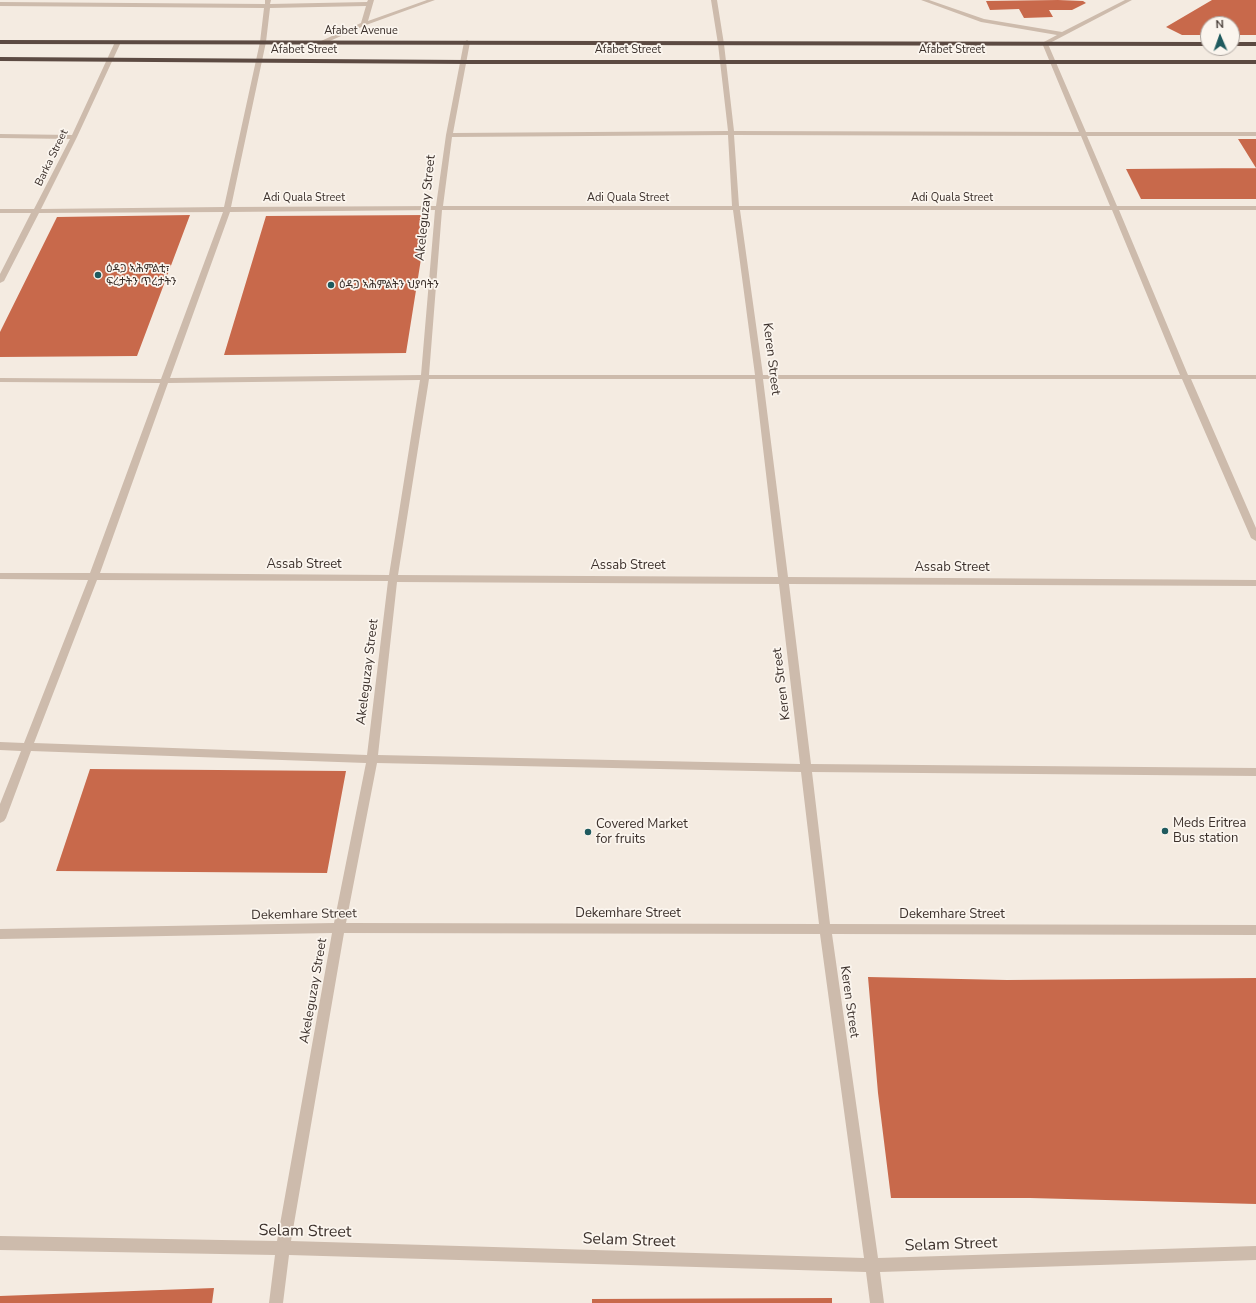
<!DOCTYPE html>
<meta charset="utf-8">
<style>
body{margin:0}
#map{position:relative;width:1256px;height:1303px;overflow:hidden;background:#f4ebe1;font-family:"Nunito Sans",sans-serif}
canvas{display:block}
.north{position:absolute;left:1200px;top:16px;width:40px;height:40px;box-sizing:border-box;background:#fbf5ee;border:1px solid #aea6a0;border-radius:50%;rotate:358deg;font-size:11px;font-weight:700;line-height:16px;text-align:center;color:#3b302b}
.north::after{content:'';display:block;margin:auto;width:14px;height:18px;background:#1f5a5e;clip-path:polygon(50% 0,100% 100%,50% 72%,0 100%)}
</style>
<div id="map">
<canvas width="1256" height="1303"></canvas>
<div class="north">N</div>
</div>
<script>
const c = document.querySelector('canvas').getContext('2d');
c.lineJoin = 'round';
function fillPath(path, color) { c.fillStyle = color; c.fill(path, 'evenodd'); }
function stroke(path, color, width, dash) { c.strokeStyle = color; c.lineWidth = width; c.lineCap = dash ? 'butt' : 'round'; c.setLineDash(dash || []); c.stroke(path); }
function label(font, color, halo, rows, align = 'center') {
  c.font = font + ' "Nunito Sans","Noto Sans Ethiopic",sans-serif'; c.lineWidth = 3.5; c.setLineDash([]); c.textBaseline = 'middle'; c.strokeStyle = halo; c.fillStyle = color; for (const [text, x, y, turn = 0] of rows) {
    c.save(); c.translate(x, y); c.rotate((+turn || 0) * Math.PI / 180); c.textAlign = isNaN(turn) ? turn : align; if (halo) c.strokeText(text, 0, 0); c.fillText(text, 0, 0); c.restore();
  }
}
fillPath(new Path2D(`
 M 1058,0 L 1083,1 L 1086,3 L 1072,10 L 1049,10 L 1053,17 L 1024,18 L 1019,9 L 990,10 L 986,1 Z
 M 1212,0 L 1256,0 L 1256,35 L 1232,35 L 1232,24 L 1208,24 L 1208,35 L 1182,35 L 1166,27 Z
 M 1238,139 L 1256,139 L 1256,199 L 1141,199 L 1126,169 L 1256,168 Z
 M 190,215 L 137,356 L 0,357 L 0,332 L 57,217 Z
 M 428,215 L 406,353 L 224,355 L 266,216 Z
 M 90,769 L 346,771 L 327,873 L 56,871 Z
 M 868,977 L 1007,980 L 1256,978 L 1256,1204 L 1030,1198 L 891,1198 L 878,1093 Z
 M 214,1288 L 212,1303 L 0,1303 L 0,1296 Z
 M 832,1298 L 832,1303 L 592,1303 L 592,1299 Z`), '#c8694b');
fillPath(new Path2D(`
 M 265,0 L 271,0 L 270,4 L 367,2 L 368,0 L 374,0 L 368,21 L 427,0 L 435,0 L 366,25 L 323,44 L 321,43 L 321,41 L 361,23 L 366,6 L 270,8 L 266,42 L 231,207 L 436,206 L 446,135 L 464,42 L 467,40 L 470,42 L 453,133 L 728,131 L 718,44 L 711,0 L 717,0 L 724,44 L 734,131 L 1079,132 L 1042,43 L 1057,35 L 981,22 L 921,0 L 929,0 L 984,19 L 1062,32 L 1125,0 L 1132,0 L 1048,44 L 1086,132 L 1256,132 L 1256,136 L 1087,136 L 1117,206 L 1256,206 L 1256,210 L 1119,210 L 1188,375 L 1256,375 L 1256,379 L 1191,379 L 1256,528 L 1256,541 L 1251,538 L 1182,379 L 763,379 L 788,577 L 1256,580 L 1256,586 L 789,584 L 811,764 L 1256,768 L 1256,776 L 812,772 L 830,924 L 1256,925 L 1256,935 L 832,934 L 878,1258 L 1256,1246 L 1256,1260 L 880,1272 L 884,1303 L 870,1303 L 866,1272 L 289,1255 L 283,1303 L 269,1303 L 275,1255 L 0,1250 L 0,1236 L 277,1241 L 332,933 L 0,939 L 0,929 L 334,923 L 366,763 L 31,751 L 6,818 L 4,821 L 0,823 L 0,804 L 21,751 L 0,750 L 0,742 L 24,743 L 88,580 L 0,579 L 0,573 L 90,573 L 160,383 L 0,382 L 0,378 L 161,379 L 223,212 L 39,213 L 4,281 L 0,283 L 0,274 L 31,213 L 0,213 L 0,209 L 34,209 L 70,139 L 0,138 L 0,134 L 72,135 L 115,42 L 120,41 L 121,42 L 77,137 L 41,209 L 224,207 L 260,42 L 264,8 L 0,6 L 0,2 L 265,4 ZM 728,135 L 732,206 L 443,206 L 452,137 ZM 734,135 L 1081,136 L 1110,206 L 739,206 ZM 435,210 L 421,375 L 170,378 L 230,212 ZM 442,210 L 733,210 L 755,375 L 429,375 ZM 740,210 L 1112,210 L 1180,375 L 763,375 ZM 429,379 L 755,379 L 778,577 L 398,575 ZM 420,380 L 389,575 L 100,573 L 168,383 ZM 97,580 L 388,581 L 367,755 L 34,743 ZM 397,582 L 779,584 L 800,764 L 378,755 ZM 377,763 L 801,772 L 819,924 L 346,923 ZM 344,933 L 820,934 L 864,1258 L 291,1241 Z`), '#cdbbac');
fillPath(new Path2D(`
 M 0,40 L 1208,42 L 1208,46 L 0,44 Z
 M 1232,42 L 1256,42 L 1256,46 L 1232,46 Z
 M 0,57 L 465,60 L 1256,60 L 1256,64 L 465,64 L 0,61 Z`), '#5c4a42');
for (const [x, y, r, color] of [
 [98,275,4,"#1f5a5e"],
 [331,285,4,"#1f5a5e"],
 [1165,831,4,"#1f5a5e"],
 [588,832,4,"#1f5a5e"]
]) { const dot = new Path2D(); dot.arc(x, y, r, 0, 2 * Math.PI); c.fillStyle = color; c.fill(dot); stroke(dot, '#fbf5ee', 1.5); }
label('11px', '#3b302b', '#fbf5ee', [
 ["Afabet Avenue",361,31],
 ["Afabet Street",304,50],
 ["Afabet Street",628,50],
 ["Afabet Street",952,50],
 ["Barka Street",52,158,-64],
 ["Adi Quala Street",304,198],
 ["Adi Quala Street",628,198],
 ["Adi Quala Street",952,198]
]);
label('11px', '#3b302b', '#fbf5ee', [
 ["ዕዳጋ ኣሕምልቲ፣",106,269],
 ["ፍረታትን ጥረታትን",106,282],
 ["ዕዳጋ ኣሕምልትን ህያባትን",339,285]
], 'left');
label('13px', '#3b302b', '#fbf5ee', [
 ["Akeleguzay Street",426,208,-84],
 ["Keren Street",771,359,83],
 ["Assab Street",304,565],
 ["Assab Street",628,566],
 ["Assab Street",952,568],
 ["Akeleguzay Street",368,672,-83],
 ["Keren Street",782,684,-97],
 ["Dekemhare Street",628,914],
 ["Dekemhare Street",304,915,-1],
 ["Dekemhare Street",952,915],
 ["Akeleguzay Street",314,991,-80],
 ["Keren Street",849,1002,82]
]);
label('13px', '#3b302b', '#fbf5ee', [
 ["Meds Eritrea",1173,824],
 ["Bus station",1173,839],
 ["Covered Market",596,825],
 ["for fruits",596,840]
], 'left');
label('16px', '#3b302b', '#fbf5ee', [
 ["Selam Street",305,1232,1],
 ["Selam Street",629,1241,2],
 ["Selam Street",951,1245,-2]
]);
</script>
